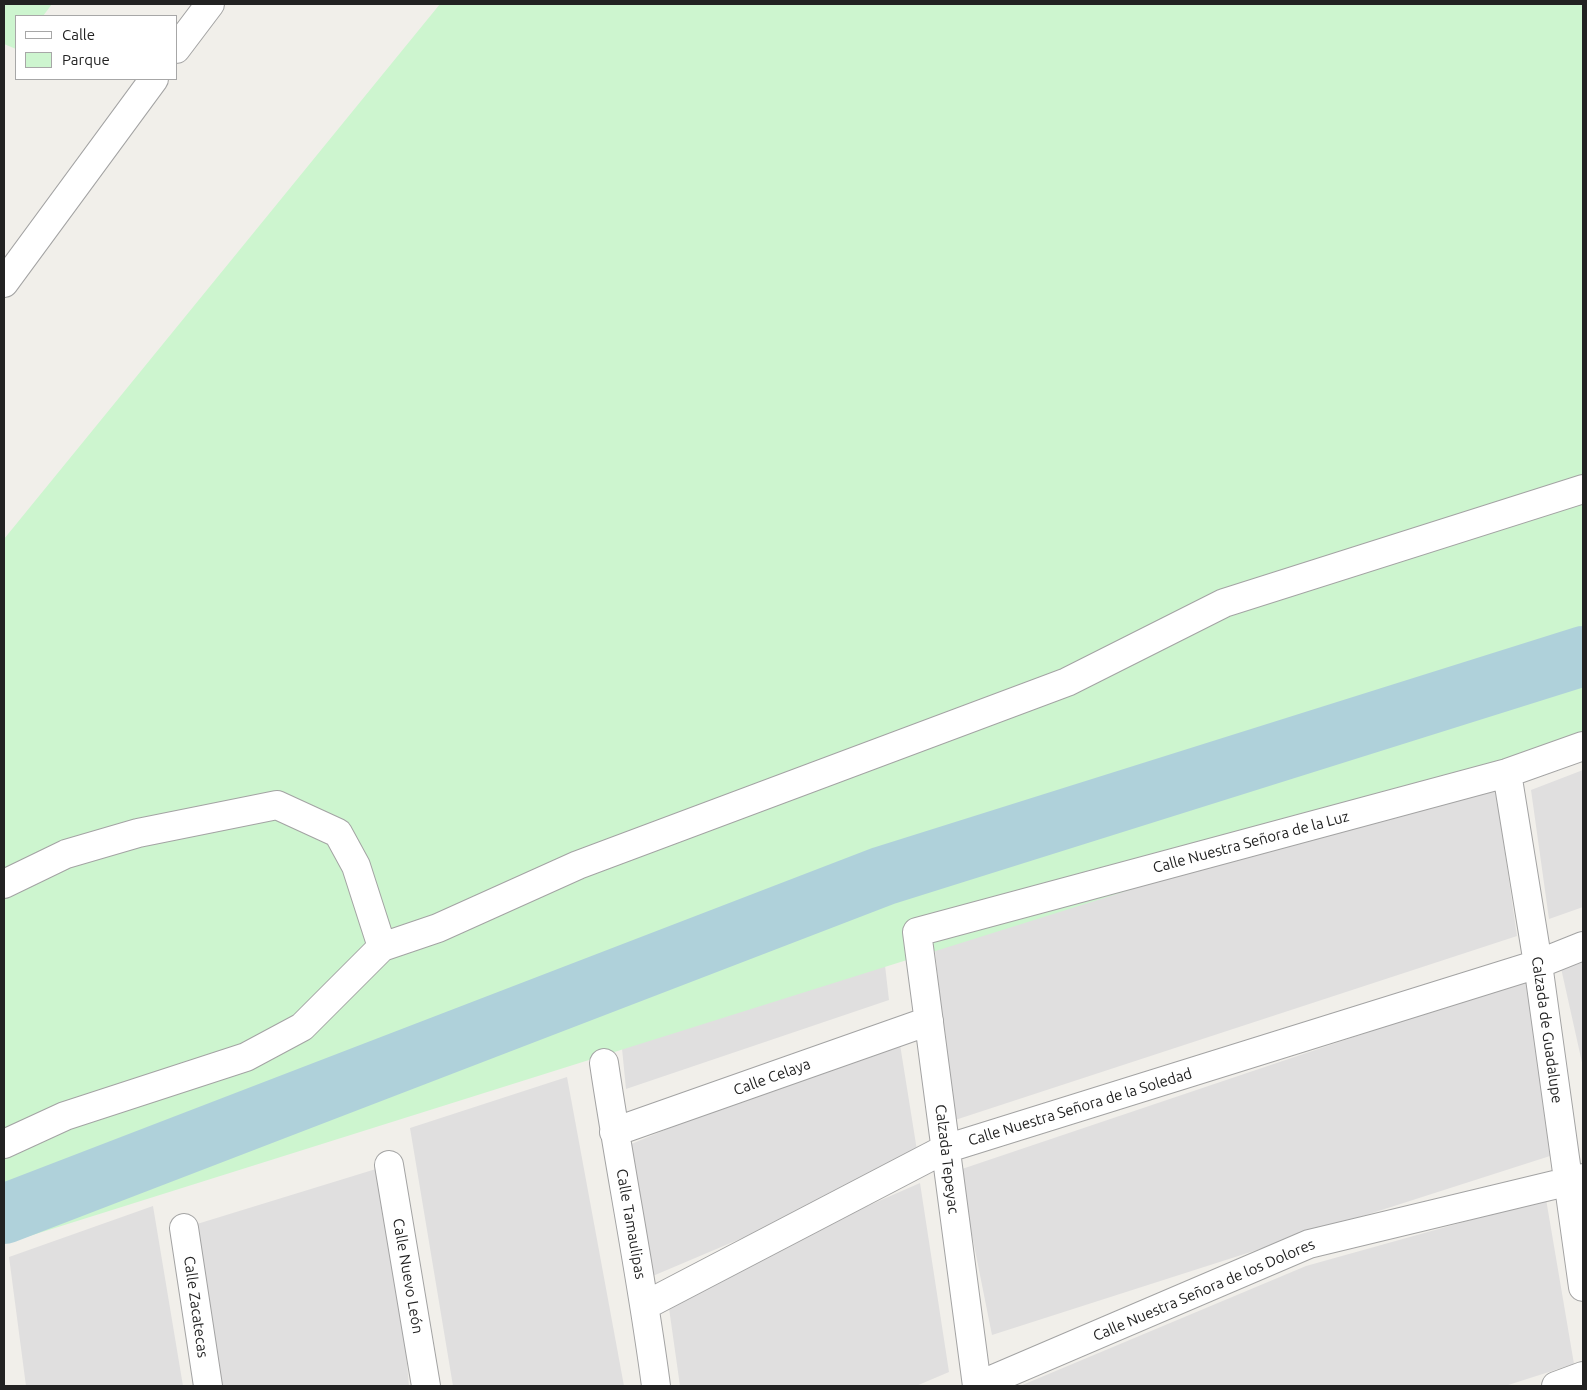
<!DOCTYPE html>
<meta charset="utf-8">
<style>
body{margin:0}
#map{position:relative;width:1587px;height:1390px;overflow:hidden;background:#f1efea;font-family:Ubuntu,sans-serif}
canvas{display:block}
.frame{position:absolute;inset:0;border:5px solid #222;pointer-events:none}
.legend{position:absolute;left:15px;top:15px;width:162px;height:65px;box-sizing:border-box;background:#fff;border:1px solid #a7a7a7;margin:0;padding:6px 9px;list-style:none;font-size:15px;color:#222}
.legend li{display:flex;align-items:center;gap:10px;height:25px}
.legend b{width:25px;border:1px solid #a7a7a7}
</style>
<div id="map">
<canvas width="1587" height="1390"></canvas>
<div class="frame"></div>
<ul class="legend">
<li><b style="height:6px;background:#fff"></b>Calle</li>
<li><b style="height:14px;background:#cdf5cf"></b>Parque</li>
</ul>
</div>
<script>
const c = document.querySelector('canvas').getContext('2d');
c.lineJoin = 'round';
function fillPath(path, color) { c.fillStyle = color; c.fill(path, 'evenodd'); }
function stroke(path, color, width, dash) { c.strokeStyle = color; c.lineWidth = width; c.lineCap = dash ? 'butt' : 'round'; c.setLineDash(dash || []); c.stroke(path); }
function label(font, color, halo, rows, align = 'center') {
  c.font = font + ' Ubuntu,sans-serif'; c.lineWidth = 4; c.setLineDash([]); c.textBaseline = 'middle'; c.strokeStyle = halo; c.fillStyle = color; for (const [text, x, y, turn = 0] of rows) {
    c.save(); c.translate(x, y); c.rotate((+turn || 0) * Math.PI / 180); c.textAlign = isNaN(turn) ? turn : align; if (halo) c.strokeText(text, 0, 0); c.fillText(text, 0, 0); c.restore();
  }
}
fillPath(new Path2D(`
 M 1583,770 L 1583,907 L 1549,919 L 1531,790 Z
 M 1496,790 L 1517,936 L 952,1121 L 934,940 Z
 M 881,931 L 889,1000 L 626,1089 L 619,1018 Z
 M 1583,960 L 1583,1067 L 1561,968 Z
 M 1526,979 L 1550,1156 L 992,1335 L 959,1170 Z
 M 898,1032 L 919,1163 L 641,1281 L 617,1150 Z
 M 567,1077 L 624,1386 L 453,1386 L 410,1128 Z
 M 389,1165 L 409,1386 L 216,1386 L 184,1228 Z
 M 920,1183 L 949,1372 L 916,1386 L 680,1386 L 667,1294 Z
 M 1546,1199 L 1574,1364 L 1505,1386 L 1020,1386 L 1306,1266 Z
 M 153,1206 L 183,1386 L 26,1386 L 9,1257 Z`), '#e0dfdf');
fillPath(new Path2D(`
 M 4,4 L 52,4 L 43,16 L 16,16 L 16,49 L 4,44 Z
 M 440,4 L 1583,4 L 1583,743 L 1546,759 L 4,1244 L 4,539 Z`), '#cdf5cf');
stroke(new Path2D(`
 M 4,1214 L 883,876 L 1583,656`), '#afd1da', 60);
const minor = new Path2D(`
 M 176,49 L 210,4
 M 4,283 L 154,79
 M 1507,773 L 1538,964 L 1583,1287
 M 4,884 L 66,854 L 138,833 L 277,805 L 338,833 L 356,866 L 382,947
 M 604,1063 C 620,1171 642,1278 656,1386
 M 614,1132 L 929,1021
 M 4,1144 L 65,1116 L 246,1057 L 302,1027 L 382,947 L 438,928 L 578,865 L 1067,682 L 1224,603 L 1583,489
 M 389,1165 L 426,1386
 M 184,1228 L 208,1386
 M 646,1305 L 945,1149 L 1538,964 L 1583,946
 M 977,1386 L 917,932 L 1507,773 L 1583,746
 M 977,1386 L 1309,1244 L 1583,1178
 M 1556,1386 L 1583,1376`);
stroke(minor, '#a3a3a3', 30);
stroke(minor, '#fff', 28);
label('15px', '#222', '#fff', [
 ["Calle Nuestra Señora de la Luz",1251,842,-15],
 ["Calzada de Guadalupe",1547,1030,82],
 ["Calle Celaya",772,1077,-20],
 ["Calle Nuestra Señora de la Soledad",1080,1107,-17],
 ["Calzada Tepeyac",947,1159,83],
 ["Calle Tamaulipas",631,1224,80],
 ["Calle Nuevo León",408,1276,80],
 ["Calle Nuestra Señora de los Dolores",1204,1290,-23],
 ["Calle Zacatecas",196,1307,82]
]);
</script>
